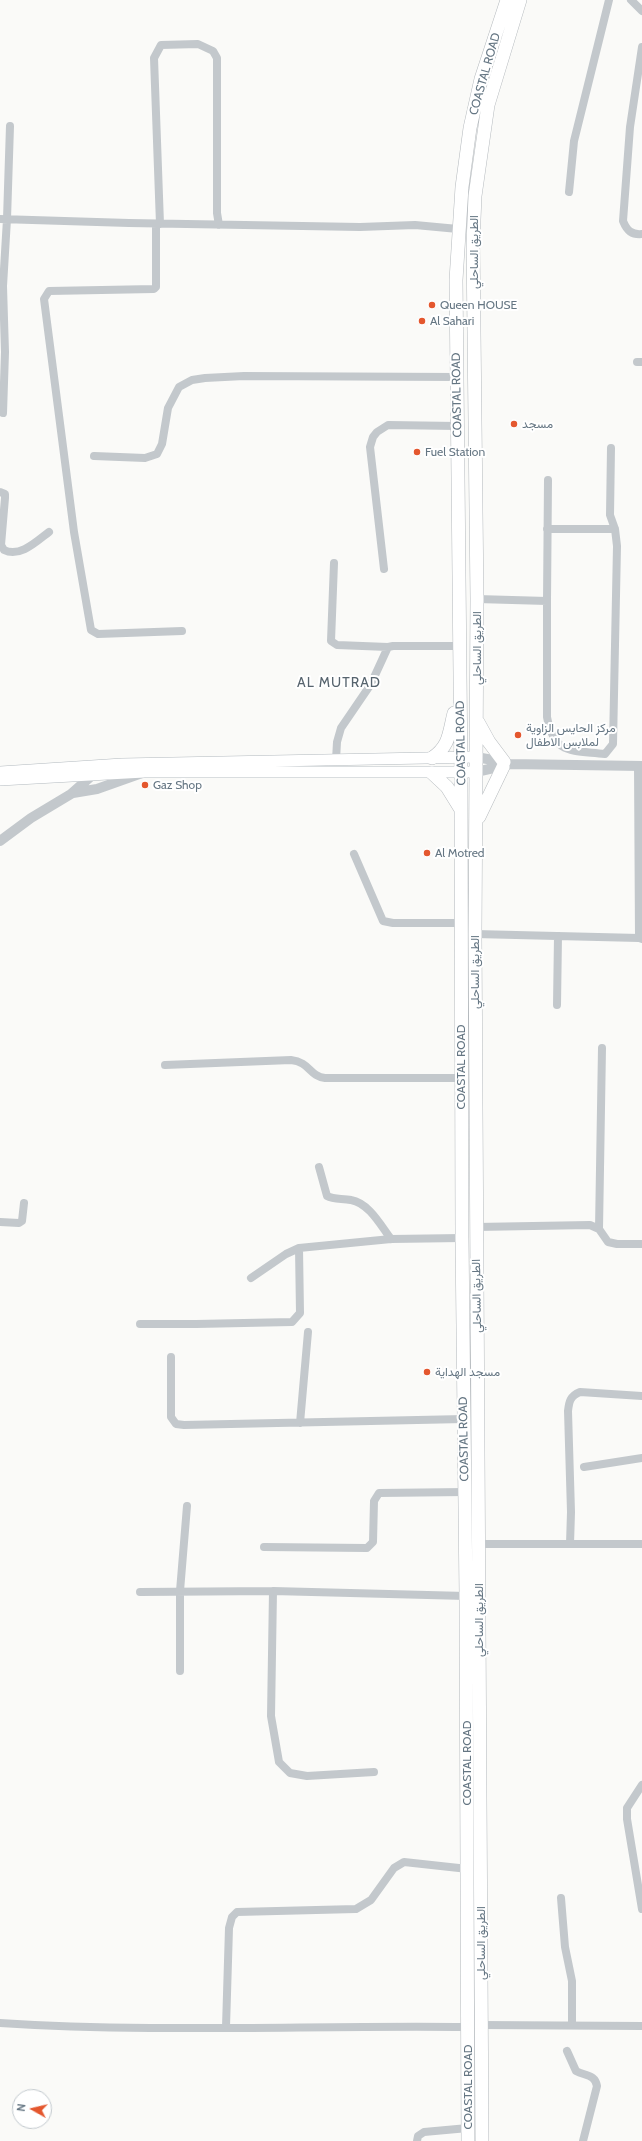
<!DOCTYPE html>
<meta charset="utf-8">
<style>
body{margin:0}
#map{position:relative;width:642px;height:2141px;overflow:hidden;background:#fafaf8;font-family:Cabin,sans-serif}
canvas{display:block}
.north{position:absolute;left:12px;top:2089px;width:40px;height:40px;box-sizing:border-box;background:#fff;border:1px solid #c1c8cd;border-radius:50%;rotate:278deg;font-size:11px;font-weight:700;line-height:16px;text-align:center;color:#657683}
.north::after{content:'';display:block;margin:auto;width:14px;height:18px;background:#e4572e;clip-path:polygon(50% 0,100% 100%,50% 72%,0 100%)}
</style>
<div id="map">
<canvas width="642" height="2141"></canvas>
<div class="north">N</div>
</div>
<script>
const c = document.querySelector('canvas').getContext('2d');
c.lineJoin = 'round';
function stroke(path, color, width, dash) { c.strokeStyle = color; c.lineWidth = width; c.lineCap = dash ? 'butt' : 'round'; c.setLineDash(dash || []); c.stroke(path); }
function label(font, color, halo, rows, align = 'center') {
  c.font = font + ' Cabin,Vazirmatn,sans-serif'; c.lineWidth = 4; c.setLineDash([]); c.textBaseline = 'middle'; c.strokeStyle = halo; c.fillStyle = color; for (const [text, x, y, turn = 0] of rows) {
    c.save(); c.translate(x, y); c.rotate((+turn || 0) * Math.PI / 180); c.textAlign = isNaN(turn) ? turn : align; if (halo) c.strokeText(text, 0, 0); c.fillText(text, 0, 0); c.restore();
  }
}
const secondary = new Path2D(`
 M 0,772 L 122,764 L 476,757
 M 0,780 L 144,772 L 476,772`);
const trunk = new Path2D(`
 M 478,722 L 489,742 L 504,762
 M 432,758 C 450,746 449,732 454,713
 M 432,773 L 447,787 L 460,808
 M 479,817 L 503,767
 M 468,2141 L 466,1596 L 462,1238 L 461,773 L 456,280 L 462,187 L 470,128 L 481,79 L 507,0
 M 482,2141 L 475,934 L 477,599 L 473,243 L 475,196 L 488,105 L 520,0`);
stroke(secondary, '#b3babf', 12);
stroke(trunk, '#b4b9bd', 14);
stroke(new Path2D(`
 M 631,0 L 642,11
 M 642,47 L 630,127 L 623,221 C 627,231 632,235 642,234
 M 569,192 L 574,141 L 609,0
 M 0,219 L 129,223 L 360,227 L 415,225 L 458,229
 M 156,224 L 156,287 L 154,289 L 49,291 L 44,299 L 74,532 L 91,630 L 98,634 L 182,631
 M 160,224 L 154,58 L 161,45 L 198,44 L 213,51 L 217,58 L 217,213 L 219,225
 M 637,362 L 642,362
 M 3,413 L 5,352 L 3,286 L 7,219 L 10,126
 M 94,456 L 145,458 L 157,454 L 162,444 L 168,408 L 179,387 L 192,380 L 205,378 L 244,376 L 457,377
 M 0,492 L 5,494 L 5,498 L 1,545 L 4,550 C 20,558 37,541 49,532
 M 547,529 L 615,529
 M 334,563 L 331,641 L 337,645 L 388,647
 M 384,569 L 370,447 L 373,437 L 377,432 L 388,425 L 457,426
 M 477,599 L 547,601 L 547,717 C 554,755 571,750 605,754 L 613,744 L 617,546 L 615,529 L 610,515 L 611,448
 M 547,601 L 548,480
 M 336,760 L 337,742 L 341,728 L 371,684 L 388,647 L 393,646 L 459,646
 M 638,766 L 639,938 L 642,939
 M 354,854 L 383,921 L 393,923 L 461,923
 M 475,934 L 639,938
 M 557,1005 L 558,936
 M 165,1065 L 291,1060 C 310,1062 309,1076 325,1078 L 461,1078
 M 319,1167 L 327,1196 C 334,1200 343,1198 351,1200 C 369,1203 381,1226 391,1239
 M 0,1222 L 19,1223 L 22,1221 L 24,1203
 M 476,1227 L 590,1225 L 599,1229 L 608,1242 L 617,1244 L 642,1244
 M 599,1229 L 602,1048
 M 251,1278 L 286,1254 L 299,1248 L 391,1239 L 462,1238
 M 140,1324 L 196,1324 L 292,1322 L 300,1313 L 299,1248
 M 171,1357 L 171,1417 L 176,1424 L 184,1425 L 464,1419
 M 300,1423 L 308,1332
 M 584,1467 L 642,1458
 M 478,1544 L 642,1544
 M 570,1544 L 571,1512 L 568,1411 C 569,1402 570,1396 580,1392 L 642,1396
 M 264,1547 L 367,1548 L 373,1542 L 374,1501 L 379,1493 L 465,1492
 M 273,1591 L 271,1716 L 279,1762 L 290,1773 L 307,1776 L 374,1772
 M 140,1592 L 273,1591 L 466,1596
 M 180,1671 L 180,1591 L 187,1506
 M 642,1785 L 627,1808 L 627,1819 L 642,1909
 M 561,1898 L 565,1947 L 572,1981 L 572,2025
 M 0,2023 C 156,2033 312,2025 468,2027
 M 481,2025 L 642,2026
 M 226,2027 L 229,1928 L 232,1917 L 237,1912 L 356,1909 L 371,1900 L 394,1868 L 404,1862 L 468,1869
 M 567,2051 L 576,2071 C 585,2076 595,2074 597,2086 L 583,2141
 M 417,2141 L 418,2136 L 424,2132 L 468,2128`), '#c3c8cc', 8);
stroke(new Path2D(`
 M 476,757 L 504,762 L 509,764 L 642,766
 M 476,772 L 507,765
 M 73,793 L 97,789 L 142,773
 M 0,841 L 31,818 L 71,794 L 97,771`), '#c3c8cc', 10);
stroke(secondary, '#fff', 11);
stroke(trunk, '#fff', 13);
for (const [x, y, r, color] of [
 [432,305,4,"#e4572e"],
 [422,321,4,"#e4572e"],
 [514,424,4,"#e4572e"],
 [417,452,4,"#e4572e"],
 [518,735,4,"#e4572e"],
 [145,785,4,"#e4572e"],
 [427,853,4,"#e4572e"],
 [427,1372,4,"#e4572e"]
]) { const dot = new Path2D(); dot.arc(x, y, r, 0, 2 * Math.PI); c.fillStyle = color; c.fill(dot); stroke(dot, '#fff', 1.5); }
label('12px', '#657683', '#fff', [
 ["COASTAL ROAD",485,74,-74],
 ["الطريق الساحلي",474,252,-90],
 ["COASTAL ROAD",457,395,-91],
 ["الطريق الساحلي",477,648,-90],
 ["COASTAL ROAD",461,743,-91],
 ["الطريق الساحلي",475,972,-90],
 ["COASTAL ROAD",461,1067,-90],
 ["الطريق الساحلي",477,1296,-91],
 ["COASTAL ROAD",464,1439,-91],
 ["الطريق الساحلي",479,1620,-90],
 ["COASTAL ROAD",467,1763,-90],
 ["الطريق الساحلي",481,1943,-90],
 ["COASTAL ROAD",468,2087,-90]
]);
label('12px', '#657683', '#fff', [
 ["Queen HOUSE",440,305],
 ["Al Sahari",430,321],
 ["مسجد",522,424],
 ["Fuel Station",425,452],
 ["مركز الحايس الزاوية",526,728],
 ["لملابس الاطفال",526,742],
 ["Gaz Shop",153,785],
 ["Al Motred",435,853],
 ["مسجد الهداية",435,1372]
], 'left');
c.letterSpacing = '1px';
label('14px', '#57646e', '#fff', [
 ["AL MUTRAD",339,683]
]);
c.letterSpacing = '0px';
</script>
